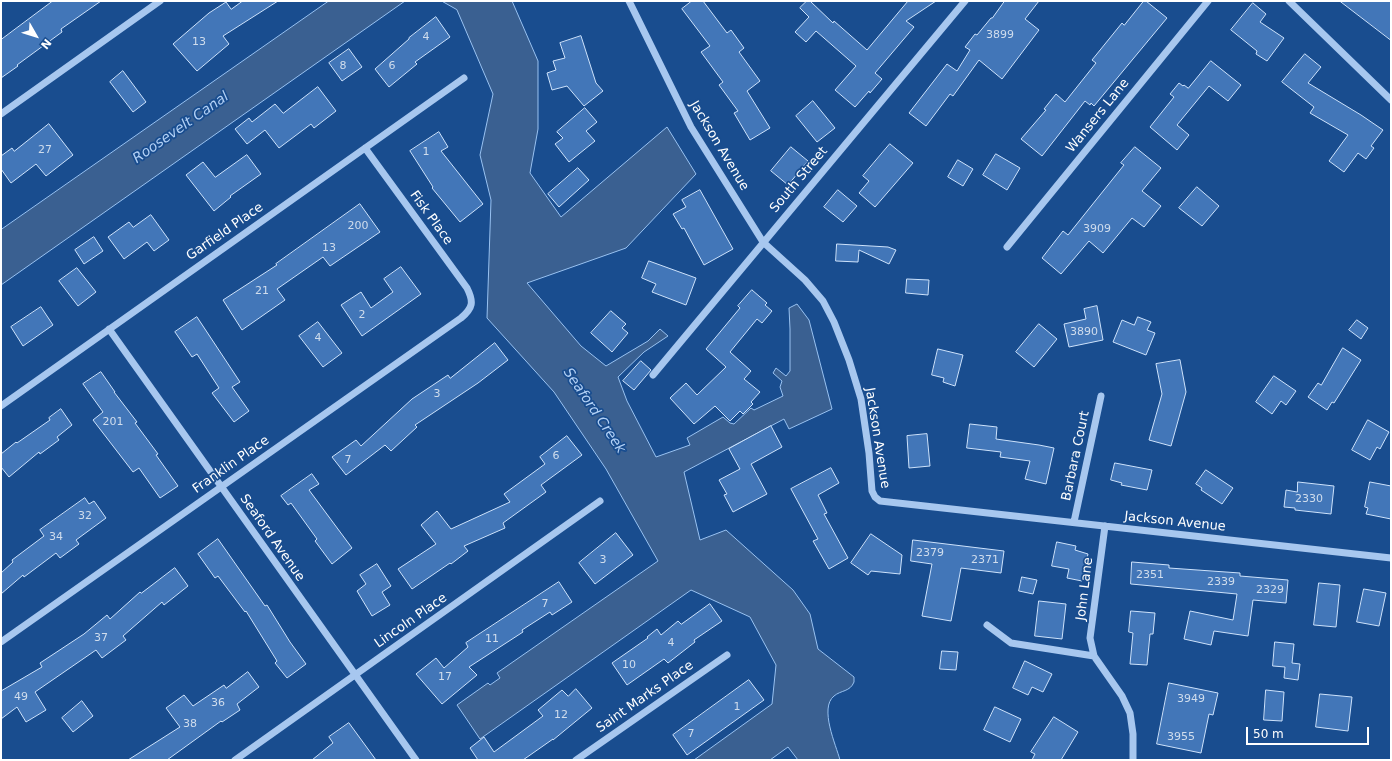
<!DOCTYPE html>
<style>
body{margin:0}
#map{position:relative;width:1392px;height:761px;overflow:hidden;background:#194d8f;font-family:"DejaVu Sans",sans-serif}
canvas{display:block}
.frame{position:absolute;inset:0;border:2px solid #fff;pointer-events:none}
.north{position:absolute;left:16px;top:16px;width:40px;height:40px;-webkit-text-stroke:3px #194d8f;paint-order:stroke;rotate:129deg;font-size:11px;font-weight:700;line-height:16px;text-align:center;color:#fff}
.north::after{content:'';display:block;margin:auto;width:14px;height:18px;background:#fff;clip-path:polygon(50% 0,100% 100%,50% 72%,0 100%)}
.scale{position:absolute;left:1246px;top:727px;width:123px;height:18px;box-sizing:border-box;border:2px solid #fff;border-top:0;padding-left:5px;font-size:12px;line-height:14px;white-space:nowrap;color:#fff;-webkit-text-stroke:3px #194d8f;paint-order:stroke}
</style>
<div id="map">
<canvas width="1392" height="761"></canvas>
<div class="frame"></div>
<div class="north">N</div>
<div class="scale">50 m</div>
</div>
<script>
const c = document.querySelector('canvas').getContext('2d');
c.lineJoin = 'round';
function fillPath(path, color) { c.fillStyle = color; c.fill(path, 'evenodd'); }
function stroke(path, color, width, dash) { c.strokeStyle = color; c.lineWidth = width; c.lineCap = dash ? 'butt' : 'round'; c.setLineDash(dash || []); c.stroke(path); }
function label(font, color, halo, rows, align = 'center') {
  c.font = font + ' "DejaVu Sans",sans-serif'; c.lineWidth = 3.5; c.setLineDash([]); c.textBaseline = 'middle'; c.strokeStyle = halo; c.fillStyle = color; for (const [text, x, y, turn = 0] of rows) {
    c.save(); c.translate(x, y); c.rotate((+turn || 0) * Math.PI / 180); c.textAlign = isNaN(turn) ? turn : align; if (halo) c.strokeText(text, 0, 0); c.fillText(text, 0, 0); c.restore();
  }
}
const water = new Path2D(`
 M 329,1 L 405,1 L 1,285 L 1,230 Z
 M 442,1 L 512,1 L 538,61 L 538,129 L 530,173 L 561,217 L 667,127 L 696,174 L 626,248 L 527,283 L 581,346 L 606,366 L 648,341 L 660,329 L 668,336 L 644,352 L 618,377 L 627,401 L 656,457 L 690,445 L 687,438 L 723,417 L 730,423 L 734,424 L 751,408 L 754,410 L 783,396 L 780,387 L 782,381 L 773,373 L 776,368 L 786,376 L 790,371 L 790,329 L 789,308 L 797,304 L 809,320 L 832,409 L 789,429 L 784,419 L 684,472 L 700,540 L 726,530 L 793,590 L 810,614 L 818,649 L 854,677 L 854,682 C 850,692 841,690 834,696 C 819,708 836,745 840,760 L 798,760 L 788,747 L 770,760 L 694,760 L 772,704 L 776,665 L 750,617 L 691,590 L 480,739 L 457,705 L 488,683 L 490,685 L 500,678 L 497,673 L 658,561 L 606,469 L 554,392 L 487,318 L 491,200 L 480,155 L 493,94 L 457,10 Z`);
fillPath(water, '#3a6091');
stroke(water, '#99c2f1', 1);
const building = new Path2D(`
 M 53,1 L 101,1 L 61,29 L 62,32 L 17,65 L 18,66 L 1,78 L 1,40 Z
 M 243,1 L 278,1 L 223,36 L 229,44 L 197,71 L 173,44 L 209,13 L 226,2 L 231,9 Z
 M 692,1 L 703,1 L 727,33 L 731,30 L 744,48 L 739,52 L 760,81 L 747,91 L 770,128 L 750,140 L 734,113 L 738,111 L 719,85 L 723,82 L 701,52 L 710,46 L 682,9 Z
 M 807,1 L 810,1 L 833,23 L 834,21 L 867,50 L 908,1 L 936,1 L 906,21 L 914,27 L 875,73 L 882,79 L 870,93 L 869,91 L 855,107 L 835,90 L 856,66 L 816,31 L 806,42 L 795,32 L 809,17 L 800,8 Z
 M 1005,1 L 1039,1 L 1025,19 L 1039,30 L 1002,79 L 979,60 L 953,96 L 950,94 L 926,126 L 909,113 L 947,64 L 957,71 L 970,50 L 965,47 L 975,34 L 977,35 L 991,18 L 992,18 Z
 M 1144,1 L 1146,1 L 1167,18 L 1094,106 L 1091,103 L 1090,105 L 1085,101 L 1042,156 L 1021,139 L 1046,110 L 1044,109 L 1056,94 L 1065,102 L 1096,63 L 1092,60 L 1122,23 L 1124,25 Z
 M 1340,1 L 1391,1 L 1391,40 Z
 M 1253,3 L 1266,14 L 1260,22 L 1284,38 L 1267,61 L 1256,54 L 1257,51 L 1231,30 Z
 M 436,17 L 450,37 L 415,62 L 417,64 L 389,87 L 375,69 L 409,39 L 409,38 Z
 M 581,36 L 596,83 L 603,91 L 584,106 L 567,86 L 552,90 L 547,73 L 556,70 L 553,61 L 565,58 L 560,43 Z
 M 349,49 L 362,67 L 342,81 L 329,63 Z
 M 1305,54 L 1321,67 L 1308,83 L 1361,115 L 1383,130 L 1371,146 L 1374,148 L 1366,159 L 1358,153 L 1344,172 L 1329,161 L 1348,135 L 1310,113 L 1314,107 L 1282,82 Z
 M 1211,61 L 1241,85 L 1228,101 L 1209,86 L 1177,125 L 1189,135 L 1177,150 L 1150,127 L 1174,97 L 1170,94 L 1179,83 L 1183,86 L 1184,85 L 1188,88 Z
 M 123,71 L 146,102 L 133,112 L 110,82 Z
 M 318,87 L 336,111 L 314,128 L 311,124 L 279,148 L 265,130 L 247,144 L 235,129 L 249,118 L 252,122 L 275,104 L 283,113 Z
 M 813,101 L 835,128 L 817,142 L 796,116 Z
 M 585,108 L 597,122 L 586,131 L 595,141 L 569,162 L 555,144 L 563,138 L 557,132 Z
 M 49,124 L 73,155 L 46,176 L 36,164 L 11,183 L 1,169 L 1,156 L 12,148 L 14,151 Z
 M 439,132 L 448,147 L 441,151 L 483,204 L 460,222 L 432,188 L 433,187 L 410,151 Z
 M 890,144 L 913,163 L 875,207 L 859,193 L 869,181 L 863,176 Z
 M 791,147 L 808,161 L 788,185 L 771,171 Z
 M 1135,147 L 1161,168 L 1142,191 L 1161,206 L 1144,227 L 1132,218 L 1103,253 L 1089,241 L 1061,274 L 1042,258 L 1063,231 L 1068,235 L 1124,165 L 1121,163 Z
 M 996,154 L 1020,168 L 1007,190 L 983,175 Z
 M 247,155 L 261,174 L 230,196 L 231,197 L 214,211 L 186,175 L 203,162 L 215,177 Z
 M 958,160 L 973,169 L 963,186 L 948,177 Z
 M 578,168 L 589,180 L 559,207 L 548,194 Z
 M 1197,187 L 1219,206 L 1202,226 L 1179,208 Z
 M 700,190 L 733,249 L 704,265 L 684,228 L 682,229 L 673,214 L 686,207 L 682,200 Z
 M 838,190 L 857,206 L 843,222 L 824,207 Z
 M 360,204 L 380,232 L 330,266 L 323,257 L 277,289 L 285,300 L 242,330 L 223,300 L 277,265 L 276,264 Z
 M 151,215 L 169,240 L 154,251 L 147,242 L 124,259 L 108,237 L 129,222 L 133,227 Z
 M 94,237 L 103,251 L 84,264 L 75,250 Z
 M 837,244 L 888,247 L 896,250 L 889,264 L 859,250 L 858,262 L 836,261 Z
 M 649,261 L 696,278 L 686,305 L 652,292 L 656,284 L 642,278 Z
 M 401,267 L 421,294 L 362,336 L 341,305 L 361,292 L 371,308 L 393,292 L 384,279 Z
 M 77,268 L 96,292 L 78,306 L 59,281 Z
 M 907,279 L 929,280 L 928,295 L 906,293 Z
 M 752,290 L 767,303 L 765,305 L 772,311 L 762,323 L 757,319 L 730,352 L 751,371 L 744,379 L 760,392 L 751,402 L 753,404 L 743,414 L 740,411 L 730,421 L 715,406 L 694,424 L 670,398 L 686,383 L 697,395 L 726,367 L 706,349 L 740,308 L 738,306 Z
 M 1097,306 L 1103,340 L 1069,347 L 1064,324 L 1086,319 L 1084,309 Z
 M 41,307 L 53,325 L 23,346 L 11,327 Z
 M 611,311 L 626,324 L 622,328 L 628,333 L 612,352 L 591,333 Z
 M 197,317 L 240,382 L 232,387 L 249,411 L 234,422 L 212,393 L 219,388 L 197,354 L 192,357 L 175,332 Z
 M 1138,317 L 1151,322 L 1147,330 L 1155,333 L 1146,355 L 1113,342 L 1122,320 L 1134,325 Z
 M 1357,320 L 1368,328 L 1361,339 L 1349,330 Z
 M 318,322 L 342,353 L 323,367 L 299,336 Z
 M 1039,324 L 1057,339 L 1034,367 L 1016,352 Z
 M 495,343 L 508,360 L 478,383 L 415,425 L 417,427 L 391,451 L 385,445 L 346,475 L 332,457 L 356,440 L 361,446 L 412,399 L 448,375 L 450,378 Z
 M 1343,348 L 1361,360 L 1334,403 L 1332,402 L 1327,410 L 1308,397 L 1318,383 L 1321,385 Z
 M 938,349 L 963,355 L 955,386 L 943,382 L 944,378 L 932,375 Z
 M 1180,360 L 1186,392 L 1171,446 L 1149,440 L 1162,394 L 1156,364 Z
 M 641,361 L 651,370 L 634,390 L 623,381 Z
 M 101,372 L 115,392 L 114,392 L 137,422 L 135,423 L 158,454 L 156,455 L 178,486 L 160,498 L 139,468 L 133,472 L 93,420 L 103,412 L 83,384 Z
 M 1274,376 L 1296,391 L 1286,405 L 1281,401 L 1272,414 L 1256,402 Z
 M 61,409 L 72,425 L 57,437 L 59,440 L 40,454 L 39,452 L 9,477 L 1,467 L 1,454 L 16,442 L 17,443 L 50,420 L 49,418 Z
 M 1368,420 L 1389,432 L 1380,449 L 1377,447 L 1370,460 L 1352,450 Z
 M 970,424 L 997,427 L 996,439 L 1039,445 L 1054,448 L 1046,484 L 1025,479 L 1030,461 L 1000,457 L 1001,452 L 967,448 Z
 M 771,426 L 782,447 L 751,464 L 767,494 L 733,512 L 724,495 L 727,494 L 719,480 L 740,469 L 729,449 Z
 M 927,434 L 930,466 L 909,468 L 907,436 Z
 M 567,436 L 582,455 L 541,485 L 546,492 L 503,523 L 505,528 L 464,546 L 468,551 L 451,564 L 450,563 L 412,589 L 398,569 L 436,544 L 421,525 L 437,511 L 451,529 L 510,502 L 504,494 L 545,464 L 540,457 Z
 M 1115,463 L 1152,470 L 1147,490 L 1121,485 L 1122,483 L 1111,480 Z
 M 831,468 L 839,483 L 818,495 L 827,513 L 824,514 L 848,558 L 829,569 L 813,541 L 818,539 L 791,489 Z
 M 1206,470 L 1233,488 L 1222,504 L 1201,490 L 1202,488 L 1196,484 Z
 M 312,474 L 319,484 L 309,490 L 352,548 L 332,564 L 315,541 L 317,539 L 291,503 L 288,505 L 281,496 Z
 M 1298,482 L 1334,486 L 1331,514 L 1295,510 L 1295,508 L 1284,507 L 1286,490 L 1297,492 Z
 M 1370,482 L 1391,486 L 1391,519 L 1366,514 L 1368,508 L 1365,507 Z
 M 85,498 L 89,504 L 94,501 L 106,518 L 76,540 L 79,544 L 60,558 L 56,553 L 24,577 L 23,575 L 1,594 L 1,573 L 13,562 L 12,560 L 44,536 L 40,530 Z
 M 616,533 L 633,555 L 595,584 L 579,563 Z
 M 871,534 L 902,555 L 900,574 L 871,571 L 868,575 L 851,563 Z
 M 218,539 L 265,606 L 267,605 L 290,642 L 306,664 L 287,678 L 275,663 L 277,661 L 246,611 L 245,612 L 218,576 L 215,578 L 198,554 Z
 M 913,540 L 1004,551 L 1001,573 L 961,568 L 951,621 L 922,616 L 932,564 L 911,561 Z
 M 1057,542 L 1076,546 L 1075,550 L 1088,554 L 1082,581 L 1067,578 L 1069,569 L 1052,566 Z
 M 1132,562 L 1169,565 L 1169,568 L 1240,573 L 1240,576 L 1288,580 L 1286,603 L 1253,600 L 1248,636 L 1214,631 L 1211,645 L 1184,639 L 1190,611 L 1233,620 L 1237,594 L 1131,584 Z
 M 377,564 L 391,586 L 382,592 L 390,605 L 372,616 L 357,591 L 366,584 L 360,575 Z
 M 175,568 L 188,586 L 164,605 L 162,602 L 123,636 L 126,640 L 102,658 L 96,650 L 35,692 L 46,710 L 26,722 L 17,707 L 1,719 L 1,691 L 42,667 L 40,663 L 84,634 L 107,615 L 110,619 L 140,592 L 141,593 Z
 M 1022,577 L 1037,580 L 1033,594 L 1019,591 Z
 M 559,582 L 572,602 L 552,615 L 550,612 L 522,630 L 523,632 L 469,667 L 477,675 L 442,704 L 416,674 L 436,658 L 444,668 L 468,647 L 466,643 Z
 M 1319,583 L 1340,585 L 1336,627 L 1314,625 Z
 M 1364,589 L 1386,593 L 1379,626 L 1357,622 Z
 M 1039,601 L 1066,604 L 1062,639 L 1035,636 Z
 M 710,604 L 722,621 L 694,640 L 695,642 L 668,663 L 664,659 L 627,685 L 612,663 L 648,638 L 647,637 L 657,629 L 661,635 L 678,621 L 681,624 Z
 M 1131,611 L 1155,613 L 1153,634 L 1150,634 L 1147,665 L 1130,664 L 1133,633 L 1129,632 Z
 M 1275,642 L 1294,644 L 1292,663 L 1300,664 L 1298,680 L 1284,678 L 1285,667 L 1273,666 Z
 M 942,651 L 958,652 L 956,670 L 940,669 Z
 M 1025,661 L 1052,674 L 1043,692 L 1032,687 L 1028,695 L 1013,688 Z
 M 248,672 L 259,687 L 237,704 L 240,710 L 222,722 L 221,721 L 167,760 L 128,760 L 180,727 L 166,708 L 184,695 L 193,706 L 224,685 L 226,688 Z
 M 749,680 L 764,700 L 687,755 L 673,735 Z
 M 1169,683 L 1218,693 L 1213,715 L 1209,714 L 1201,753 L 1157,744 Z
 M 576,689 L 592,708 L 553,740 L 553,739 L 523,760 L 478,760 L 470,748 L 484,737 L 494,752 L 543,716 L 538,710 L 562,690 L 568,696 Z
 M 1266,690 L 1284,692 L 1282,721 L 1264,720 Z
 M 1320,694 L 1352,697 L 1348,731 L 1316,727 Z
 M 82,701 L 93,716 L 73,732 L 62,718 Z
 M 995,707 L 1021,719 L 1010,742 L 984,730 Z
 M 1054,717 L 1078,732 L 1061,760 L 1032,760 L 1035,754 L 1031,752 Z
 M 349,723 L 376,760 L 312,760 L 333,743 L 329,737 Z`);
fillPath(building, '#4276b8');
stroke(building, '#cde2fb', 1);
stroke(new Path2D(`
 M 629,1 L 691,127 L 763,242 L 805,280 L 823,301 L 834,322 L 849,360 L 861,399 L 869,453 L 872,491 L 875,497 L 880,501 L 1391,558
 M 1289,1 L 1391,100
 M 1,114 L 160,1
 M 1007,247 L 1208,1
 M 109,329 L 416,760
 M 653,375 L 965,1
 M 1,406 L 464,78
 M 1074,522 L 1101,396
 M 1105,526 L 1090,638 L 1094,656 L 1122,696 L 1130,713 L 1133,734 L 1133,760
 M 987,625 L 1011,643 L 1094,656
 M 1,642 L 461,318 C 473,308 474,302 467,288 L 365,148
 M 235,760 L 600,501
 M 576,760 L 727,655`), '#a7c7ef', 7);
label('11px', '#d0dded', null, [
 ["3899",1000,35],
 ["4",426,37],
 ["13",199,42],
 ["8",343,66],
 ["6",392,66],
 ["27",45,150],
 ["1",426,152],
 ["200",358,226],
 ["3909",1097,229],
 ["13",329,248],
 ["21",262,291],
 ["2",362,315],
 ["3890",1084,332],
 ["4",318,338],
 ["3",437,394],
 ["201",113,422],
 ["6",556,456],
 ["7",348,460],
 ["2330",1309,499],
 ["32",85,516],
 ["34",56,537],
 ["2379",930,553],
 ["3",603,560],
 ["2371",985,560],
 ["2351",1150,575],
 ["2339",1221,582],
 ["2329",1270,590],
 ["7",545,604],
 ["37",101,638],
 ["11",492,639],
 ["4",671,643],
 ["10",629,665],
 ["17",445,677],
 ["49",21,697],
 ["3949",1191,699],
 ["36",218,703],
 ["1",737,707],
 ["12",561,715],
 ["38",190,724],
 ["7",691,734],
 ["3955",1181,737]
]);
label('13px', '#fff', '#194d8f', [
 ["Wansers Lane",1098,116,-51],
 ["Jackson Avenue",719,146,59],
 ["South Street",799,180,-50],
 ["Fisk Place",431,218,54],
 ["Garfield Place",225,232,-35],
 ["Jackson Avenue",877,438,81],
 ["Barbara Court",1076,456,-78],
 ["Franklin Place",231,465,-35],
 ["Jackson Avenue",1175,522,6],
 ["Seaford Avenue",272,538,55],
 ["John Lane",1085,589,-83],
 ["Lincoln Place",411,621,-35],
 ["Saint Marks Place",645,697,-35]
]);
label('italic 14px', '#b3d1f6', '#194d8f', [
 ["Roosevelt Canal",181,128,-35],
 ["Seaford Creek",594,411,56]
]);
</script>
